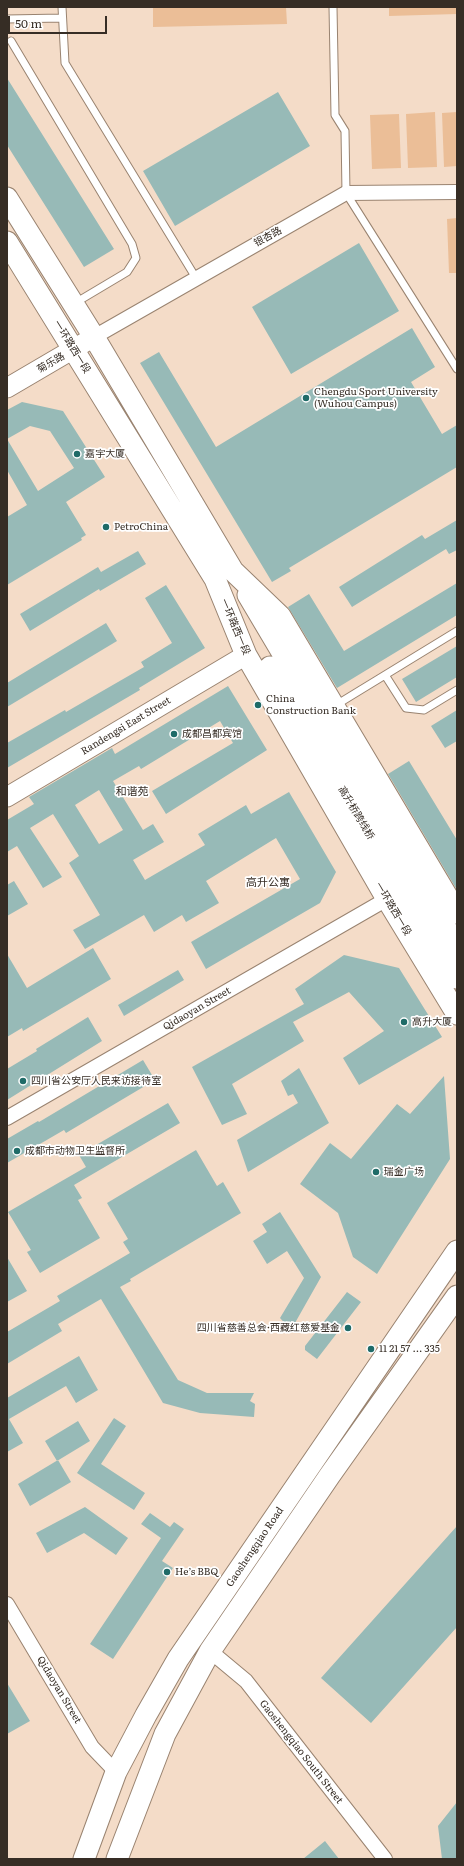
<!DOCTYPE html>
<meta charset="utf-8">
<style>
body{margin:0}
#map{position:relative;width:464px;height:1866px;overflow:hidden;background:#f4dcc8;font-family:Literata,serif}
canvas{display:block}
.frame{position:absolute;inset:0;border:8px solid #362d25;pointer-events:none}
.scale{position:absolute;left:8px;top:16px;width:99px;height:18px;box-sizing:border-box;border:2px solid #362d25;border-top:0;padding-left:5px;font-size:12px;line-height:14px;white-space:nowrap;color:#362d25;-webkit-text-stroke:3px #fff;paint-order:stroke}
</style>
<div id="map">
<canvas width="464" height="1866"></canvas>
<div class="frame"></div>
<div class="scale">50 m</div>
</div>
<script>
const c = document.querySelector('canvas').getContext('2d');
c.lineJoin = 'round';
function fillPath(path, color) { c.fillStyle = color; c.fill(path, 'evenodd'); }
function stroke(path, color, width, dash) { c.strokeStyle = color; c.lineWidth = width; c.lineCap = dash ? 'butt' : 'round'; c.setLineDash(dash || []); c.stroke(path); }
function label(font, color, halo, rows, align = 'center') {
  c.font = font + ' Literata,"Noto Sans SC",serif'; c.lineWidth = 3.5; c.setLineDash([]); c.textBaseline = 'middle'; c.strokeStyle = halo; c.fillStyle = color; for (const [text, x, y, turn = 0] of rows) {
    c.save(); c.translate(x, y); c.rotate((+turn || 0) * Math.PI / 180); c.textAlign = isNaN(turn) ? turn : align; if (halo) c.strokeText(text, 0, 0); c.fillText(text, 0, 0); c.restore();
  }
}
fillPath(new Path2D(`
 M 153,7 L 286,7 L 287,24 L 153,27 Z
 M 389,7 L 457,7 L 457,14 L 389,16 Z
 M 435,112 L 437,167 L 408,168 L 406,114 Z
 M 457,112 L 457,166 L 444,167 L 442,113 Z
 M 399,114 L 401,168 L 372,169 L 370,115 Z
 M 457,218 L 457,273 L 449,273 L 447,219 Z`), '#ebbe97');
fillPath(new Path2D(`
 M 7,78 L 114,249 L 84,267 L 7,145 Z
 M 278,92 L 310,146 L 175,226 L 143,171 Z
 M 359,243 L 399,311 L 291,374 L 252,307 Z
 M 412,328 L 435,367 L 411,382 L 442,434 L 457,425 L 457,467 L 289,568 L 291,571 L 272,582 L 140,363 L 159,352 L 216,447 Z
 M 22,402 L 63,411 L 105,477 L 66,502 L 86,535 L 81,538 L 82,540 L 7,585 L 7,517 L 27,505 L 7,470 L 7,410 ZM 30,426 L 50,431 L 74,468 L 38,491 L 7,439 Z
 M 457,520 L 457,550 L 449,554 L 446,549 L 352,607 L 339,587 L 422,535 L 425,539 Z
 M 138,551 L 146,564 L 100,591 L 99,589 L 30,631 L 20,614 L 98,567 L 101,572 Z
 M 457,583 L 457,615 L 337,688 L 288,607 L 309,594 L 344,651 Z
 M 166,585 L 205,648 L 139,688 L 140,690 L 7,768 L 7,743 L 65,710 L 66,712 L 144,667 L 141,662 L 172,643 L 145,598 Z
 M 106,623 L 117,641 L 7,707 L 7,683 Z
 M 457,646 L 457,677 L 416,702 L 402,679 Z
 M 228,686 L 267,750 L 166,814 L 152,791 L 233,743 L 220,721 L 141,769 L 139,766 L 113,781 L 143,830 L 153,824 L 164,842 L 133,860 L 145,880 L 205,845 L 198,834 L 246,805 L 251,814 L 289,792 L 336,872 L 320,903 L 206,969 L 191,942 L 300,879 L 276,838 L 206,881 L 219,903 L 186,922 L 182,915 L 154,932 L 144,915 L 85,949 L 73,930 L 100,915 L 69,863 L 79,856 L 53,814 L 30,828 L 62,877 L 43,888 L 17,846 L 7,852 L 7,820 L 34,804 L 29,797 L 112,748 L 115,754 ZM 99,790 L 123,830 L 99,844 L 75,805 Z
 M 457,710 L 457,741 L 445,748 L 431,726 Z
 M 409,761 L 457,840 L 457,890 L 388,774 Z
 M 14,881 L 28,904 L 7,916 L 7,885 Z
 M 93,948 L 111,979 L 23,1031 L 22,1028 L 7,1037 L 7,954 L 27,988 Z
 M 344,955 L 399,968 L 442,1037 L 359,1085 L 343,1058 L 384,1031 L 349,992 L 293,1022 L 304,1041 L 232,1084 L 247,1114 L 222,1125 L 192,1067 L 304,1004 L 295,989 Z
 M 178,970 L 184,980 L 124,1016 L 118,1005 Z
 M 88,1017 L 102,1041 L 7,1100 L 7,1069 L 37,1051 L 36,1049 Z
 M 143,1060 L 155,1080 L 66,1133 L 64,1130 L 7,1163 L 7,1139 L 38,1121 L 39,1122 Z
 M 299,1068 L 329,1123 L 248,1172 L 237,1140 L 298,1103 L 293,1094 L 288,1096 L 281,1081 Z
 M 444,1076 L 450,1159 L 377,1274 L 353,1257 L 338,1213 L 300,1184 L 330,1143 L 351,1159 L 397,1104 L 410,1114 Z
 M 168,1103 L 180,1123 L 74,1185 L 82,1198 L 78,1200 L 100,1238 L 40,1273 L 27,1252 L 31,1250 L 8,1212 L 86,1167 L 79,1155 Z
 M 196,1150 L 217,1186 L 223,1182 L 241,1213 L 130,1279 L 131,1281 L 120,1287 L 178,1380 L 207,1393 L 254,1393 L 250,1401 L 255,1404 L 254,1417 L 200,1413 L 163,1403 L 101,1299 L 58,1324 L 62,1331 L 7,1364 L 7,1332 L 60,1301 L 57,1296 L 130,1253 L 123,1242 L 128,1239 L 107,1203 Z
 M 280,1212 L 321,1277 L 291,1330 L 280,1318 L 304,1278 L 287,1251 L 267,1264 L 253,1241 L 267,1232 L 262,1224 Z
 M 7,1257 L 27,1291 L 7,1302 Z
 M 347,1292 L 361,1302 L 317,1359 L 305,1350 L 305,1346 Z
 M 79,1356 L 98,1390 L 76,1403 L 66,1386 L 9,1419 L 23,1443 L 7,1452 L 7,1398 Z
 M 114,1418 L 126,1426 L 101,1464 L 145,1493 L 134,1510 L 77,1473 Z
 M 78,1421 L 90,1441 L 57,1461 L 45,1441 Z
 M 58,1460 L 71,1482 L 30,1506 L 18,1484 Z
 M 85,1507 L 128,1538 L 116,1555 L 84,1533 L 47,1553 L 36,1533 Z
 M 150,1513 L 170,1527 L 174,1522 L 184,1529 L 162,1561 L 173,1568 L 113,1659 L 90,1644 L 161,1538 L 141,1524 Z
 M 457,1526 L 457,1627 L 371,1723 L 321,1678 Z
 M 7,1683 L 30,1721 L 7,1734 Z
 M 457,1802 L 457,1859 L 442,1859 L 438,1826 Z
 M 325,1841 L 339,1859 L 303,1859 Z`), '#97bab7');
const lane = new Path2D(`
 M 62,7 L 65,63 L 196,278
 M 333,7 L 335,115 L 345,131 L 346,193 L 457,369
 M 7,19 L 62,18
 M 11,41 L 132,244 L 136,258 L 127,272 L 75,303
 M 385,675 L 406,708 L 424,710 L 457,690
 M 336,705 L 457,631`);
const street = new Path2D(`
 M 94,337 L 346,193 L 457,192
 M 7,1118 L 387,899
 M 7,1604 L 92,1747 L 116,1772
 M 210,1651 L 246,1681 L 385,1859`);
const secondary = new Path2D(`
 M 7,388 L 94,337
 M 7,797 L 246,655`);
const primary = new Path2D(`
 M 7,198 L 94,337 L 233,571 L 280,616 L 457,913
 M 7,242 L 215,579 L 246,655 L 387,899 L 457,1014
 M 248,595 L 457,947
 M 270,667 L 387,865 L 457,978
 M 84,1859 L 116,1772 L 146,1715 L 178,1659 L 457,1251
 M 117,1859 L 165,1734 L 210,1651 L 330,1475 L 457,1296`);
stroke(lane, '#998370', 9);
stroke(street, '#998370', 16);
stroke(secondary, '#998370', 21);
stroke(primary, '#998370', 23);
stroke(lane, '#fff', 7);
stroke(street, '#fff', 14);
stroke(secondary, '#fff', 19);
stroke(primary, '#fff', 21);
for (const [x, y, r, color] of [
 [306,398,4,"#1f6b68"],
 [77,454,4,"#1f6b68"],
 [106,527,4,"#1f6b68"],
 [258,705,4,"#1f6b68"],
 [174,734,4,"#1f6b68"],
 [404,1022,4,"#1f6b68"],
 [23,1081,4,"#1f6b68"],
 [17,1151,4,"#1f6b68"],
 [376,1172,4,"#1f6b68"],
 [348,1328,4,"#1f6b68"],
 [371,1349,4,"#1f6b68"],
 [167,1572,4,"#1f6b68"]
]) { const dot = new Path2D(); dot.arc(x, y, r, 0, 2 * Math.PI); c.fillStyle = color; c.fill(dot); stroke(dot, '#fff', 1.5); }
label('10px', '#362d25', '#fff', [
 ["银杏路",268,237,-29],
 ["一环路西一段",72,347,58],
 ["菊乐路",51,363,-30],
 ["一环路西一段",235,627,67],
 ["Randengsi East Street",126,726,-31],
 ["高升桥跨线桥",356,813,59],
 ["一环路西一段",393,909,59],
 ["Qidaoyan Street",197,1009,-30],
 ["Gaoshengqiao Road",255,1547,-56],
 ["Qidaoyan Street",59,1690,59],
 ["Gaoshengqiao South Street",301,1752,52]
]);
label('10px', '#362d25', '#fff', [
 ["Chengdu Sport University",314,392],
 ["(Wuhou Campus)",314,404],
 ["嘉宇大厦",85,454],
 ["PetroChina",114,527],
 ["China",266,699],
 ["Construction Bank",266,711],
 ["成都昌都宾馆",182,734],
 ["高升大厦",412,1022],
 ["四川省公安厅人民来访接待室",31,1081],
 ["成都市动物卫生监督所",25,1151],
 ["瑞金广场",384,1172],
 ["四川省慈善总会·西藏红慈爱基金",340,1328,"right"],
 ["11 21 57 ... 335",379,1349],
 ["He’s BBQ",175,1572]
], 'left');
label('11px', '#362d25', '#fff', [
 ["和谐苑",132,792],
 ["高升公寓",268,883]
]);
</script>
